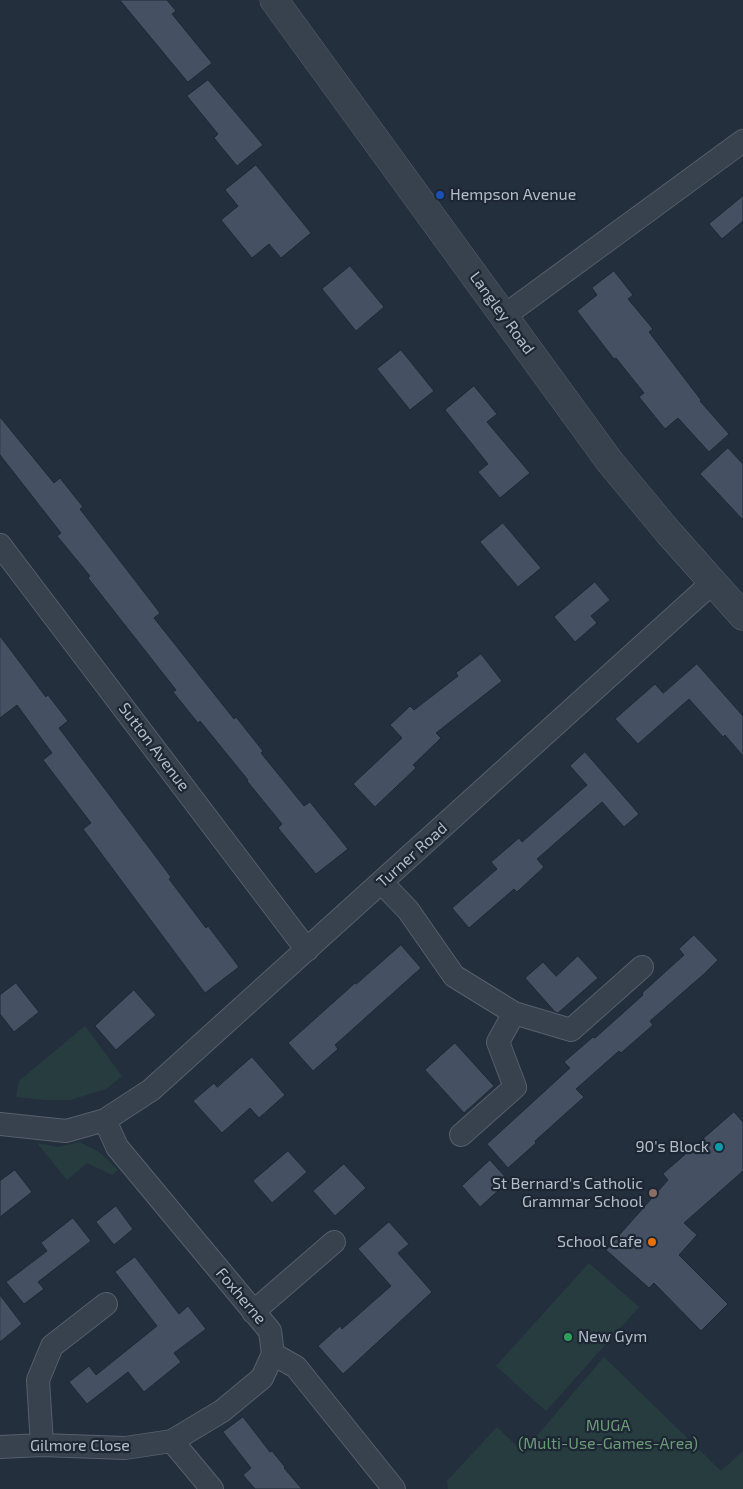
<!DOCTYPE html>
<style>
body{margin:0}
canvas{display:block;background:#242f3e}
</style>
<canvas width="743" height="1489"></canvas>
<script>
const c = document.querySelector('canvas').getContext('2d');
c.lineJoin = 'round';
function fillPath(path, color) { c.fillStyle = color; c.fill(path, 'evenodd'); }
function stroke(path, color, width, dash) { c.strokeStyle = color; c.lineWidth = width; c.lineCap = dash ? 'butt' : 'round'; c.setLineDash(dash || []); c.stroke(path); }
function label(font, color, halo, rows, align = 'center') {
  c.font = font + ' "Exo 2",sans-serif'; c.lineWidth = 4.5; c.setLineDash([]); c.textBaseline = 'middle'; c.strokeStyle = halo; c.fillStyle = color; for (const [text, x, y, turn = 0] of rows) {
    c.save(); c.translate(x, y); c.rotate((+turn || 0) * Math.PI / 180); c.textAlign = isNaN(turn) ? turn : align; if (halo) c.strokeText(text, 0, 0); c.fillText(text, 0, 0); c.restore();
  }
}
fillPath(new Path2D(`
 M 85,1026 L 122,1076 L 106,1089 L 70,1100 L 46,1100 L 16,1097 L 19,1081 Z
 M 80,1142 L 99,1152 L 118,1170 L 112,1175 L 87,1163 L 67,1180 L 37,1143 L 58,1147 Z
 M 589,1263 L 639,1307 L 546,1411 L 496,1366 Z
 M 604,1357 L 721,1471 L 743,1451 L 743,1489 L 448,1489 L 447,1481 L 497,1427 L 523,1452 Z`), '#263c3f');
const building = new Path2D(`
 M 120,0 L 167,0 L 176,11 L 172,14 L 212,63 L 188,82 Z
 M 208,80 L 263,145 L 237,166 L 214,138 L 218,134 L 187,96 Z
 M 256,165 L 311,233 L 281,258 L 269,244 L 252,258 L 221,220 L 238,206 L 225,190 Z
 M 743,196 L 743,221 L 722,239 L 709,224 Z
 M 350,266 L 384,307 L 356,331 L 322,289 Z
 M 614,271 L 633,295 L 628,299 L 653,329 L 649,332 L 701,400 L 700,401 L 729,434 L 709,452 L 678,418 L 665,429 L 639,397 L 644,393 L 616,358 L 614,359 L 577,311 L 597,295 L 592,288 Z
 M 401,350 L 434,391 L 410,410 L 377,369 Z
 M 474,386 L 497,414 L 487,422 L 530,473 L 500,498 L 478,472 L 488,464 L 445,410 Z
 M 0,417 L 54,483 L 60,478 L 83,507 L 80,509 L 160,613 L 154,618 L 234,719 L 236,717 L 263,751 L 261,753 L 304,806 L 310,802 L 348,849 L 316,874 L 278,828 L 282,824 L 247,781 L 248,780 L 200,721 L 198,723 L 173,692 L 176,690 L 88,578 L 90,576 L 57,536 L 61,533 L 0,455 Z
 M 728,448 L 743,464 L 743,520 L 700,474 Z
 M 503,523 L 541,568 L 518,587 L 480,542 Z
 M 595,582 L 610,600 L 591,616 L 597,623 L 575,642 L 554,617 Z
 M 0,636 L 46,697 L 48,695 L 68,721 L 59,728 L 171,877 L 169,879 L 206,928 L 208,926 L 239,967 L 205,993 L 83,829 L 91,823 L 43,760 L 52,753 L 17,705 L 0,718 Z
 M 481,654 L 502,681 L 436,733 L 441,738 L 413,765 L 416,768 L 375,807 L 353,784 L 402,738 L 390,725 L 410,706 L 414,710 L 458,676 L 456,673 Z
 M 697,664 L 743,716 L 743,756 L 725,735 L 723,737 L 689,699 L 638,744 L 615,719 L 655,684 L 663,693 Z
 M 585,752 L 639,814 L 624,827 L 602,802 L 537,859 L 544,867 L 517,892 L 514,889 L 469,928 L 452,908 L 497,869 L 491,862 L 519,838 L 522,842 L 587,785 L 570,766 Z
 M 694,935 L 718,960 L 704,974 L 650,1021 L 653,1025 L 621,1053 L 619,1051 L 576,1089 L 584,1097 L 535,1141 L 536,1143 L 508,1168 L 487,1144 L 570,1068 L 564,1062 L 593,1037 L 595,1038 L 643,995 L 642,993 L 684,955 L 679,949 Z
 M 401,945 L 421,968 L 335,1045 L 338,1049 L 313,1071 L 288,1043 L 355,983 L 356,984 Z
 M 578,956 L 598,978 L 558,1013 L 555,1012 L 525,978 L 543,962 L 556,976 Z
 M 16,983 L 39,1012 L 14,1032 L 0,1014 L 0,995 Z
 M 134,990 L 156,1015 L 116,1050 L 95,1026 Z
 M 455,1043 L 494,1086 L 464,1113 L 425,1070 Z
 M 252,1057 L 285,1095 L 259,1118 L 250,1108 L 222,1133 L 193,1101 L 214,1083 L 217,1087 Z
 M 734,1112 L 743,1122 L 743,1171 L 684,1223 L 697,1235 L 679,1255 L 728,1304 L 701,1331 L 654,1283 L 649,1288 L 606,1250 L 668,1180 L 663,1174 Z
 M 288,1151 L 307,1172 L 272,1203 L 253,1181 Z
 M 490,1160 L 509,1181 L 480,1207 L 462,1186 Z
 M 344,1164 L 366,1188 L 335,1216 L 313,1191 Z
 M 15,1170 L 32,1192 L 0,1217 L 0,1181 Z
 M 116,1206 L 133,1229 L 114,1245 L 96,1222 Z
 M 73,1218 L 91,1241 L 38,1282 L 44,1289 L 24,1304 L 6,1282 L 47,1251 L 41,1243 Z
 M 389,1222 L 409,1244 L 398,1253 L 432,1292 L 343,1374 L 318,1346 L 340,1326 L 342,1329 L 391,1286 L 358,1249 Z
 M 135,1257 L 179,1314 L 188,1306 L 206,1329 L 174,1353 L 181,1362 L 144,1392 L 128,1372 L 87,1404 L 69,1382 L 89,1366 L 96,1375 L 157,1326 L 115,1272 Z
 M 0,1295 L 22,1324 L 0,1342 Z
 M 243,1417 L 270,1452 L 272,1451 L 285,1467 L 284,1468 L 302,1489 L 255,1489 L 243,1475 L 251,1468 L 223,1432 Z`);
fillPath(building, '#455162');
stroke(building, '#1f2835', 1);
const minor = new Path2D(`
 M 504,316 L 743,141
 M 0,545 L 307,950
 M 382,883 L 408,910 L 454,976 L 514,1013 L 571,1030 L 642,967
 M 105,1120 L 117,1147 L 270,1331 L 273,1354 L 296,1367 L 394,1489
 M 0,1124 L 66,1131 L 105,1120 L 151,1090 L 712,583
 M 461,1135 L 515,1087 L 498,1042 L 514,1013
 M 253,1312 L 334,1242
 M 172,1441 L 212,1489
 M 42,1445 L 38,1380 L 52,1346 L 106,1304
 M 0,1447 L 42,1445 L 125,1448 L 172,1441 L 222,1411 L 262,1378 L 273,1354`);
const tertiary = new Path2D(`
 M 274,0 L 610,462 L 669,533 L 743,616`);
stroke(minor, '#565f6c', 24);
stroke(tertiary, '#565f6c', 29);
stroke(minor, '#38414e', 22);
stroke(tertiary, '#38414e', 28);
for (const [x, y, r, color] of [
 [440,195,5,"#1a4fb4"],
 [719,1147,5,"#0f9aa8"],
 [653,1193,5,"#8d6e63"],
 [652,1242,5,"#e8710a"],
 [568,1337,5,"#2e9e5b"]
]) { const dot = new Path2D(); dot.arc(x, y, r, 0, 2 * Math.PI); c.fillStyle = color; c.fill(dot); stroke(dot, '#1d2633', 2); }
label('16px', '#b4bcc9', '#1d2633', [
 ["Hempson Avenue",450,195,"left"],
 ["90's Block",709,1147],
 ["St Bernard's Catholic",643,1184],
 ["Grammar School",643,1202],
 ["School Cafe",642,1242],
 ["New Gym",578,1337,"left"]
], 'right');
label('16px', '#b4bcc9', '#1d2633', [
 ["Langley Road",502,313,54],
 ["Sutton Avenue",154,747,53],
 ["Turner Road",412,855,-42],
 ["Foxherne",241,1296,50],
 ["Gilmore Close",80,1446]
]);
label('16px', '#6b9a76', '#1d2633', [
 ["MUGA",608,1426],
 ["(Multi-Use-Games-Area)",608,1444]
]);
</script>
